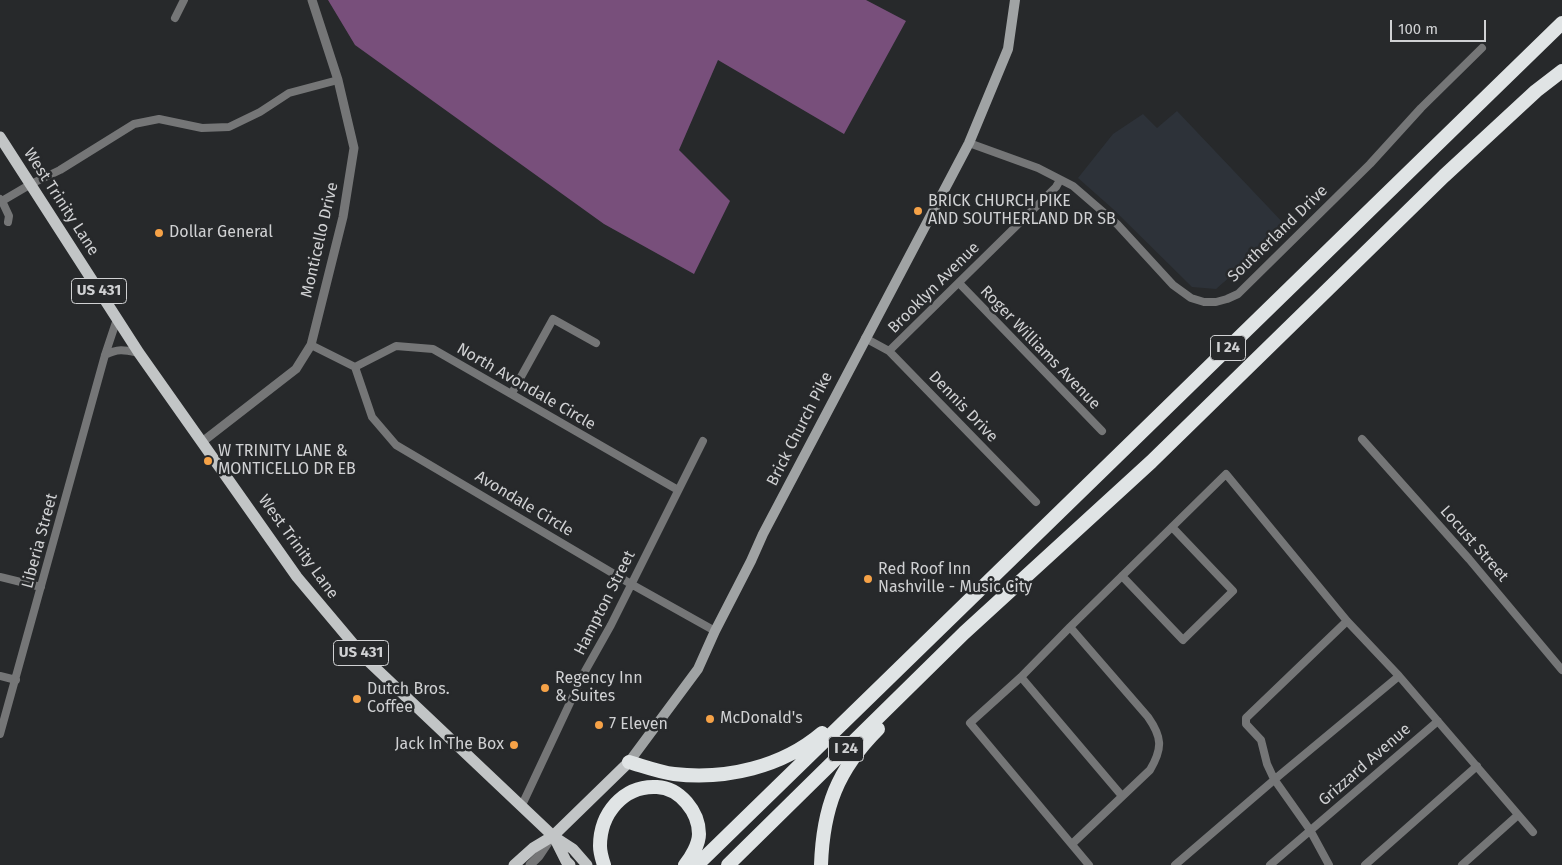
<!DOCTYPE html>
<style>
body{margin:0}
#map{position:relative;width:1562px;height:865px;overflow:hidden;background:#27292b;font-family:"Fira Sans",sans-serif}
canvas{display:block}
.scale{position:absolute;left:1390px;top:20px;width:96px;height:22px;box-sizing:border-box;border:2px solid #d0d1d3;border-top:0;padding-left:6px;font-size:15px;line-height:18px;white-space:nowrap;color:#d0d1d3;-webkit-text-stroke:4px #27292b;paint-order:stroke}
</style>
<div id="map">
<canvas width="1562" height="865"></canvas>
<div class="scale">100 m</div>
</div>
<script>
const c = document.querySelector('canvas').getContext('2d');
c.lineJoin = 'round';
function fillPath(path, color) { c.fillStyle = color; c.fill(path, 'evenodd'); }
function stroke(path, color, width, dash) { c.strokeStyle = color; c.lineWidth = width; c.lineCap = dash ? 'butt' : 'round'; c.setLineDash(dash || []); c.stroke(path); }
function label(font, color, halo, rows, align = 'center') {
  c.font = font + ' "Fira Sans",sans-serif'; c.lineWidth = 5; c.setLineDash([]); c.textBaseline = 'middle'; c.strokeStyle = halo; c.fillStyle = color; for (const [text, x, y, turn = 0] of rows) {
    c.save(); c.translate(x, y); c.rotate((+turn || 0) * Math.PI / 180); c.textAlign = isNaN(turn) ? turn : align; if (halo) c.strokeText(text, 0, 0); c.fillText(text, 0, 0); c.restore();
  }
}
fillPath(new Path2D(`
 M 1177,111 L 1287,227 L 1216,289 L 1192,287 L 1113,209 L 1078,178 L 1113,134 L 1143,114 L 1157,128 Z`), '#2d3239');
fillPath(new Path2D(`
 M 328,0 L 866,0 L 906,21 L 844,134 L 718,60 L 679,150 L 730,201 L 694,274 L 604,224 L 355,45 Z`), '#784f7b');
stroke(new Path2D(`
 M 175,18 L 184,0
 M 969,143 L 1038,168 L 1073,186 L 1117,224 L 1173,285 L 1191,298 L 1204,302 L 1216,302 L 1227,299 L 1238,294 L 1370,164 L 1421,108 L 1482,48
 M 0,199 L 2,201 L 31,184 L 60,170 L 134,124 L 159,119 L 202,128 L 229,127 L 260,112 L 289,93 L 338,80
 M 0,201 L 2,201 L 9,216 L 8,222
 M 959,283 L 1102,431
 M 865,338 L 889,351 L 1036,502
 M 311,345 L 355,367
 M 889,351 L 1056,187 L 1060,180
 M 105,355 C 118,348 125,350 139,353
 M 355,367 L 372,417 L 396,445 L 631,584 L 715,631
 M 355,367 L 396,346 L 433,349 L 678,490
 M 512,393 L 553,319 L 596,343
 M 1362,439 L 1469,559 L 1562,670
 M 1122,576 L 1183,640 L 1233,591 L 1172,527
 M 0,577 L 41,587
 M 1070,627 L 1226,474 L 1347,621 L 1399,676 L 1533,832
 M 0,676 L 16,680
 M 1021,677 L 1122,796
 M 0,734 L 105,355 L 117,319
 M 522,805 L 584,673 L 611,625 L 703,441
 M 1072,844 L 1150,770 C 1163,748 1162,737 1148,717 L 1070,627 L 1021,677 L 970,723 L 1089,865
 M 1175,865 L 1281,774 L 1399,676
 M 1270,865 L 1438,721
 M 1329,865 L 1310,830 L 1274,779 L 1267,764 L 1261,740 L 1246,724 L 1246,718 L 1347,621
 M 1365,865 L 1477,766
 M 1462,865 L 1518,815`), '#757677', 8);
stroke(new Path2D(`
 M 202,442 L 296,369 L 311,345 L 343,217 L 354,148 L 338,80 L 312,0
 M 530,865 L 539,856 L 551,838`), '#757677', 9);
stroke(new Path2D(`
 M 629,762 L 698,669 L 715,631 L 751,561 L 763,534 L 969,143 L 1008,49 L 1015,0`), '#a0a3a4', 10);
stroke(new Path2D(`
 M 0,137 L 139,353 L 297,577 L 366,659 L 553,836 L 573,849 L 587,865
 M 554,837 L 566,861 L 570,865
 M 514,865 L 533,848 L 553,836 L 629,762`), '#c2c5c6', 11);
stroke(new Path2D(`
 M 629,762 C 643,766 659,772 674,774 C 726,780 782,767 822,733
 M 604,865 C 602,859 600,852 600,846 C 600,814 623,785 657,787 C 680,788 699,812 699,834 C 699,844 691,858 685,865
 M 697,865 L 1562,23
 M 728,865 L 964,633 L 1151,462 L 1444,176 L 1536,91 L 1562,71
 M 821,865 C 823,808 837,770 878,729`), '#e0e4e5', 14);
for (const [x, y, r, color] of [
 [918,211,5,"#f6a247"],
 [159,233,5,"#f6a247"],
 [208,461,5,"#f6a247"],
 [868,579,5,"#f6a247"],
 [545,688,5,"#f6a247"],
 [357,699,5,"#f6a247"],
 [710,719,5,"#f6a247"],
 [599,725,5,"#f6a247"],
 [514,745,5,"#f6a247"]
]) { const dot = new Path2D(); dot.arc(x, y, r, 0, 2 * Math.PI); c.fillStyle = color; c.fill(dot); stroke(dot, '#27292b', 2); }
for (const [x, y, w] of [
 [99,291,55],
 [1228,348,35],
 [361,653,55],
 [846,749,35]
]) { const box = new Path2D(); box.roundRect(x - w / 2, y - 12.5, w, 25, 4); c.fillStyle = '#27292b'; c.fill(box); stroke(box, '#d0d1d3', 1); }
label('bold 15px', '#d0d1d3', null, [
 ["US 431",99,291],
 ["I 24",1228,348],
 ["US 431",361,653],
 ["I 24",846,749]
]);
label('16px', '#d0d1d3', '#27292b', [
 ["West Trinity Lane",61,202,57],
 ["Southerland Drive",1278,234,-44],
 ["Monticello Drive",320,240,-77],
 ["Brooklyn Avenue",934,288,-45],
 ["Roger Williams Avenue",1040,348,46],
 ["North Avondale Circle",526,387,30],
 ["Dennis Drive",963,407,46],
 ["Brick Church Pike",800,429,-63],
 ["Avondale Circle",524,504,31],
 ["Liberia Street",40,541,-75],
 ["Locust Street",1474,544,49],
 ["West Trinity Lane",298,547,54],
 ["Hampton Street",605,603,-63],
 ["Grizzard Avenue",1365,765,-41]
]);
label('16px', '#d0d1d3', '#27292b', [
 ["BRICK CHURCH PIKE",928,202],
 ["AND SOUTHERLAND DR SB",928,220],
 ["Dollar General",169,233],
 ["W TRINITY LANE &",218,452],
 ["MONTICELLO DR EB",218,470],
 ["Red Roof Inn",878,570],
 ["Nashville - Music City",878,588],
 ["Regency Inn",555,679],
 ["& Suites",555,697],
 ["Dutch Bros.",367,690],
 ["Coffee",367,708],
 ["McDonald's",720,719],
 ["7 Eleven",609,725],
 ["Jack In The Box",504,745,"right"]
], 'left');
</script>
